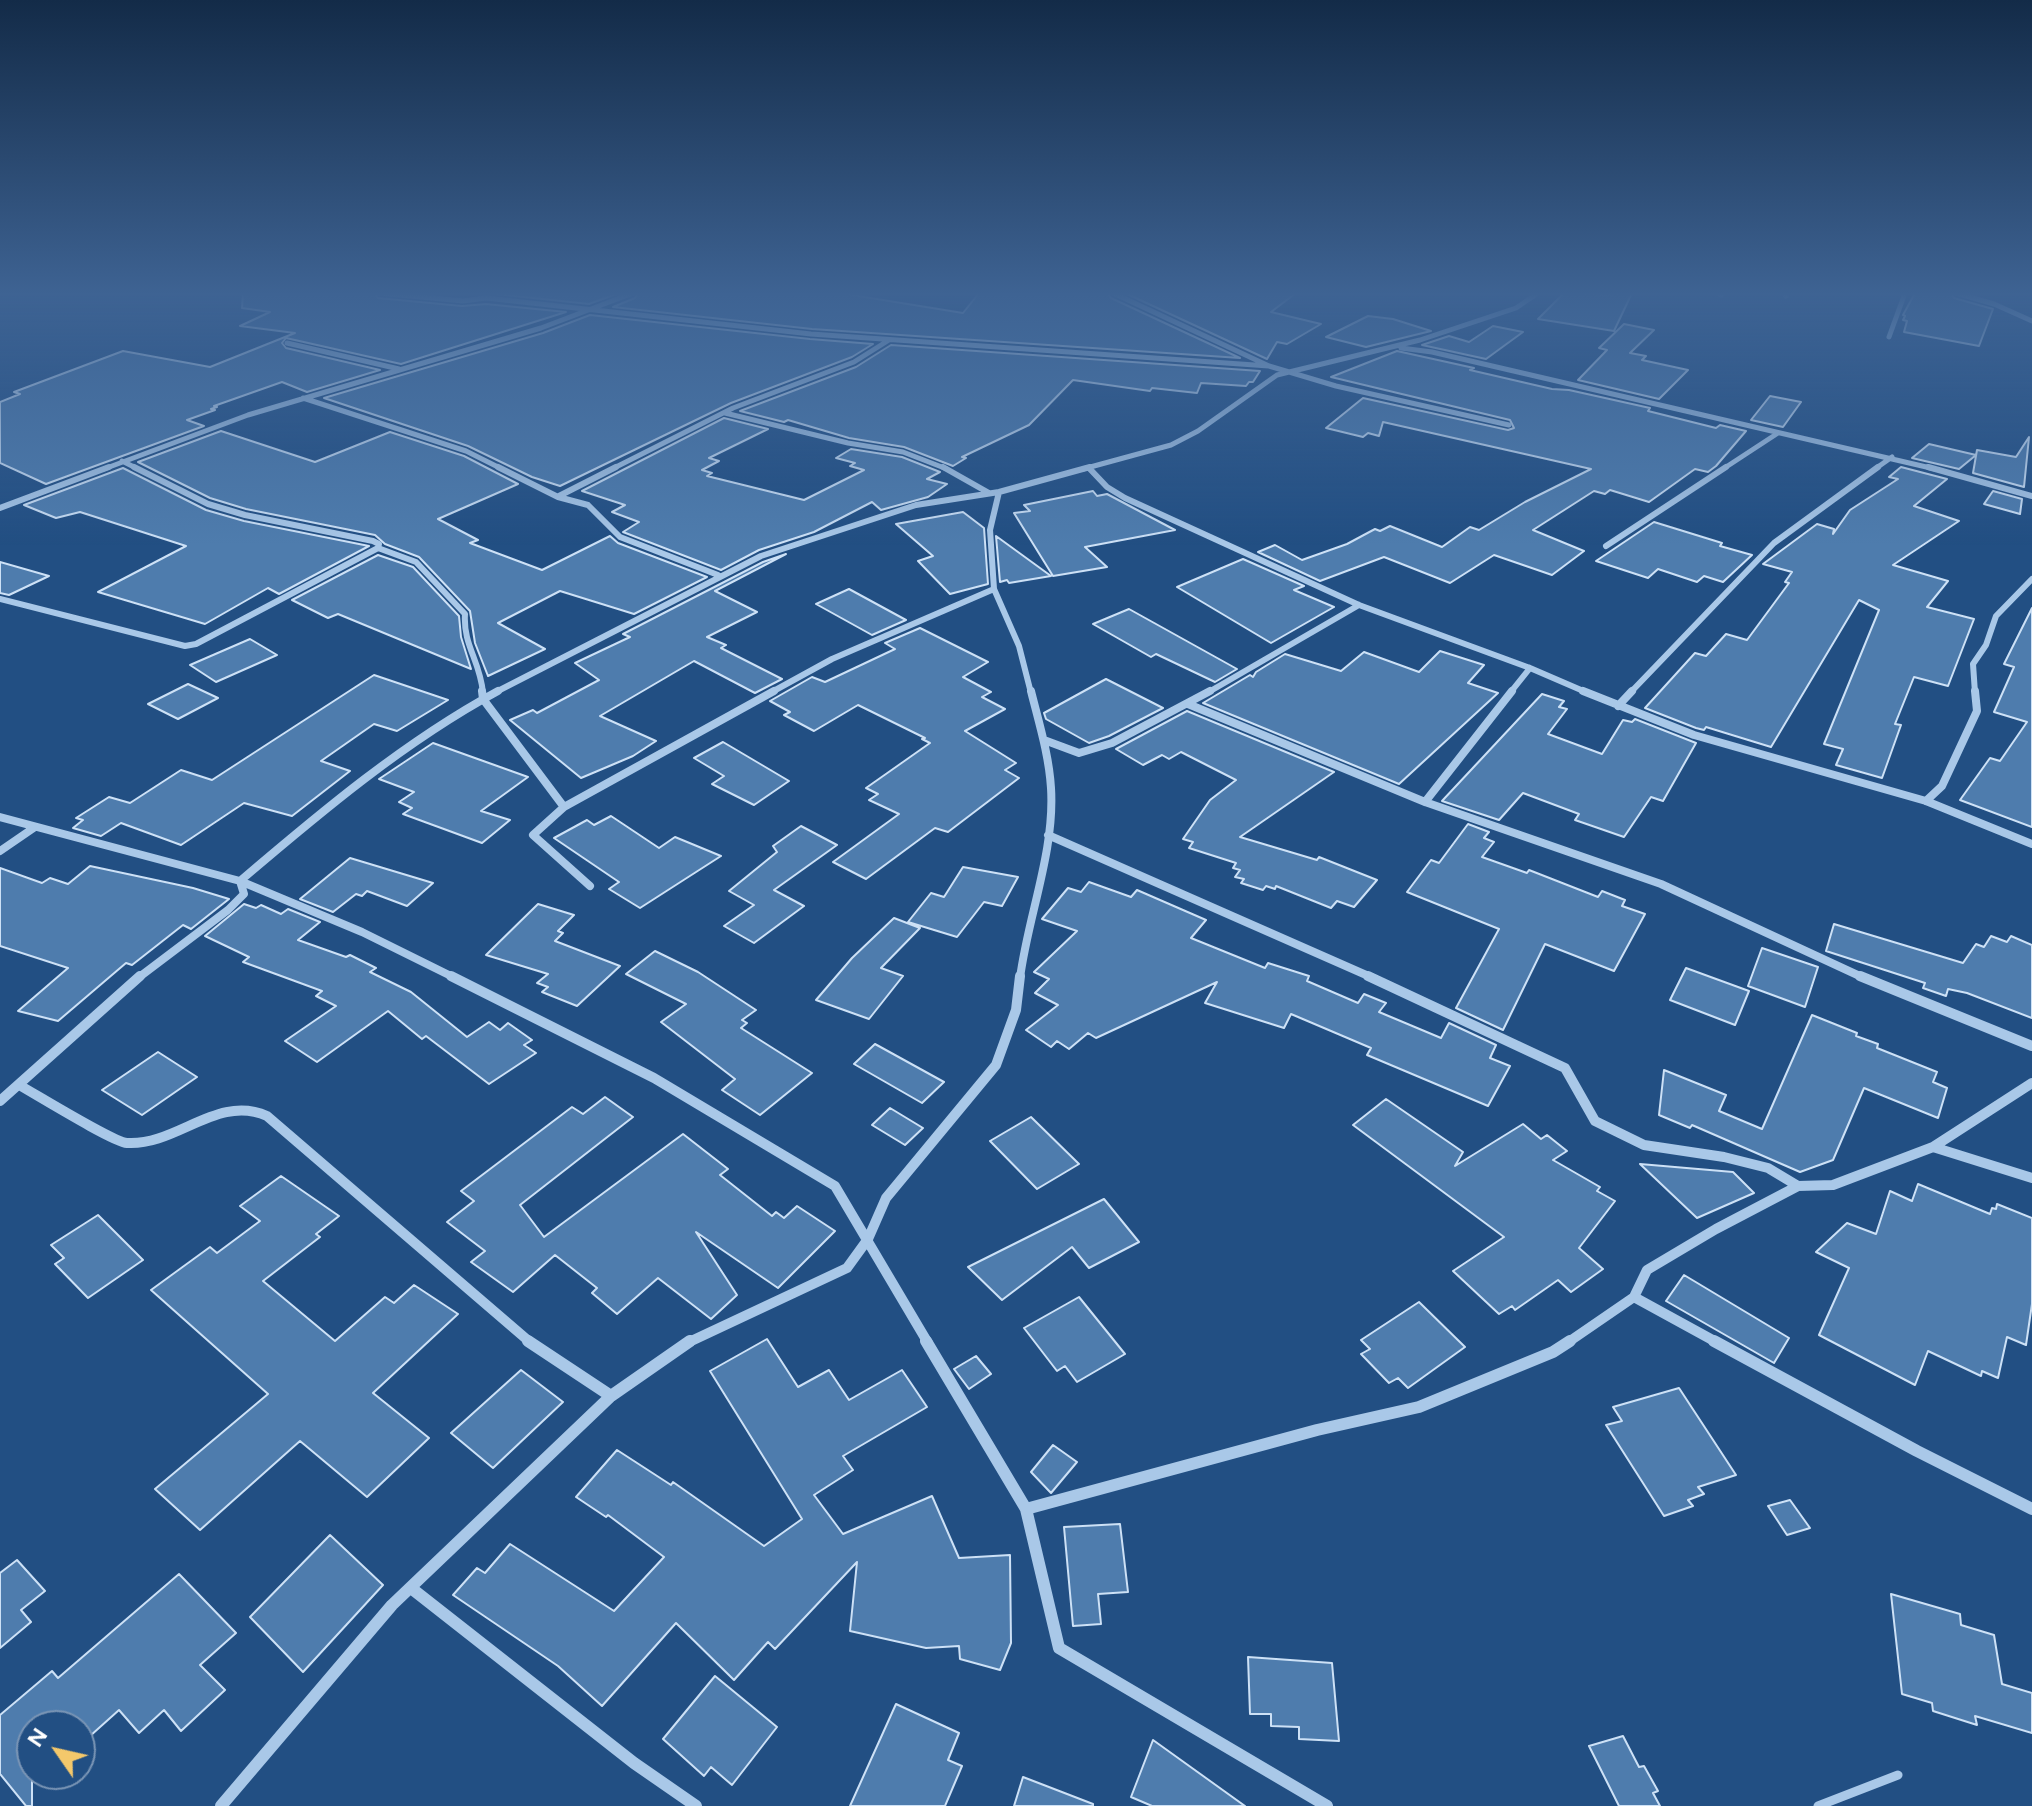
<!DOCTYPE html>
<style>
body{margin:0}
#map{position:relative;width:2032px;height:1806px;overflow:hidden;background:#224f83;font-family:Figtree,sans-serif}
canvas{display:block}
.north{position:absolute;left:16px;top:1710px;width:80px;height:80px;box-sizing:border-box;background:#224f83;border:2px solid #7a95b5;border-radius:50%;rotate:304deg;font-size:22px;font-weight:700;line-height:32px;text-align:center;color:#fff}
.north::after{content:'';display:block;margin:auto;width:28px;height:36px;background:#f4c86b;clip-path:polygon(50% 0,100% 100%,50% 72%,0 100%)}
</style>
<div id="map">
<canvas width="2032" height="1806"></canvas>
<div class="north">N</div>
</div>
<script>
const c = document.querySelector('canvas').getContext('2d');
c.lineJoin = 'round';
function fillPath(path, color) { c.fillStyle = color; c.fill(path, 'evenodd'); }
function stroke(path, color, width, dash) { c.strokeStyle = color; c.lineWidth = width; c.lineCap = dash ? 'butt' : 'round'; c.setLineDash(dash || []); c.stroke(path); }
const building = new Path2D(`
 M 243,293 L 374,293 L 378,298 L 462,306 L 486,304 L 566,312 L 401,364 L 286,338 L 282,343 L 286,348 L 380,370 L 307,392 L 282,382 L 214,406 L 217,407 L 211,409 L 215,410 L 187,420 L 204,426 L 46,484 L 0,463 L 0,402 L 20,394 L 14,392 L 123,351 L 210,367 L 295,333 L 240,326 L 270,312 L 242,308 Z
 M 487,293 L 619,293 L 589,304 Z
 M 638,293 L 840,293 L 963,313 L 979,293 L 1108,293 L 1111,298 L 1240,358 L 812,329 L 613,307 L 635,298 Z
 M 1125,293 L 1296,293 L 1271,312 L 1321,324 L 1287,344 L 1277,342 L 1267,359 Z
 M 1564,293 L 1607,295 L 1632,293 L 1614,331 L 1538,319 Z
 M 1915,293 L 1951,293 L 1954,298 L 1993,309 L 1979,346 L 1904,332 L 1907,321 L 1903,320 L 1905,316 L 1903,315 Z
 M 590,315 L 810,339 L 873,344 L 852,357 L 731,403 L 560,486 L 532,477 L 468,446 L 324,398 L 543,333 Z
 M 1368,316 L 1393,319 L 1431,331 L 1366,347 L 1326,337 Z
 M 1624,324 L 1654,330 L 1630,353 L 1646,356 L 1642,360 L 1688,370 L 1659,399 L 1578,380 L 1607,350 L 1599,348 Z
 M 1493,326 L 1523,332 L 1486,359 L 1422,345 L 1449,336 L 1469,342 Z
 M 891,345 L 1260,371 L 1253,382 L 1249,382 L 1246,386 L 1201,383 L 1197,393 L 1152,388 L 1150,391 L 1073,380 L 1029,425 L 962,457 L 966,458 L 953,466 L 904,447 L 849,438 L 788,420 L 784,422 L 740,411 L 856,367 Z
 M 1397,351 L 1474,368 L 1470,370 L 1552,389 L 1569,390 L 1650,408 L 1648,411 L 1716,428 L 1720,425 L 1746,431 L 1716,466 L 1708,472 L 1695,469 L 1649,502 L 1610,490 L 1605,494 L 1594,491 L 1533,530 L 1584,551 L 1552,575 L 1494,555 L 1450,583 L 1384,557 L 1320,581 L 1258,552 L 1275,545 L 1302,560 L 1347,544 L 1375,529 L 1380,531 L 1390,526 L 1442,547 L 1470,527 L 1479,530 L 1525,502 L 1591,469 L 1383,422 L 1379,436 L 1368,433 L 1363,437 L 1326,428 L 1363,398 L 1508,430 L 1514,428 L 1510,420 L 1331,377 Z
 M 1770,396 L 1801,402 L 1783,427 L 1751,420 Z
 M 724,418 L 768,429 L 709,458 L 719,461 L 702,470 L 712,473 L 707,476 L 804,500 L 864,470 L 850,466 L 855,463 L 836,458 L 851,449 L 902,457 L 940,472 L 927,479 L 947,484 L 928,497 L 881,510 L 872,502 L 814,532 L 759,550 L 721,570 L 623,532 L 639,522 L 612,512 L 625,505 L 582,491 Z
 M 221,431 L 315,462 L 390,432 L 464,456 L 518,484 L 438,519 L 478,540 L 470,543 L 542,570 L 610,536 L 618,543 L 707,577 L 634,614 L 560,591 L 498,623 L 545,649 L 488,676 L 475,643 L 470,611 L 419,557 L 385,544 L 375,535 L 246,509 L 210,498 L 138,462 Z
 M 2029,437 L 2024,487 L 1973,473 L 1977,450 L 2016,457 Z
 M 1929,444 L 1976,455 L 1959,469 L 1912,458 Z
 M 1901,467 L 1947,479 L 1914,506 L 1959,521 L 1893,565 L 1948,581 L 1927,607 L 1974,619 L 1948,686 L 1914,677 L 1895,724 L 1901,725 L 1882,778 L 1836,765 L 1843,749 L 1824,744 L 1879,610 L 1859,600 L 1771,747 L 1706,727 L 1704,730 L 1696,728 L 1645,708 L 1695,653 L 1706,656 L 1726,634 L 1747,640 L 1789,583 L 1785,582 L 1792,572 L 1763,564 L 1817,524 L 1834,529 L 1833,534 L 1850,510 L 1898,479 L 1889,477 Z
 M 123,468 L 206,510 L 244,521 L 369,546 L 279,594 L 268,588 L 205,624 L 98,592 L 186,546 L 80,512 L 56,518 L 24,505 Z
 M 1093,491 L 1097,496 L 1107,494 L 1175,530 L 1085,547 L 1107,567 L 1053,576 L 1014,513 L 1030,511 L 1024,505 Z
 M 1993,491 L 2022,499 L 2020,514 L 1984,504 Z
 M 963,512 L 984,528 L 988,584 L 950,594 L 918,561 L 933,556 L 896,524 Z
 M 1654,522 L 1722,543 L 1720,546 L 1752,555 L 1723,582 L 1704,576 L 1697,582 L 1658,569 L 1648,578 L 1596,561 Z
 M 996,536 L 1051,576 L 1009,583 L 1007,580 L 1000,582 Z
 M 786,554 L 715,591 L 757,612 L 707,637 L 726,645 L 721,648 L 782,679 L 755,693 L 694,661 L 600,716 L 656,741 L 633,756 L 581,778 L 510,720 L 533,710 L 537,713 L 599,680 L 575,663 L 630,637 L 623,634 L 763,562 Z
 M 378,555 L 413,567 L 459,616 L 461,637 L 471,669 L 338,614 L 328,618 L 292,600 Z
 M 1243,559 L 1304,586 L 1294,590 L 1334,607 L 1271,643 L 1177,587 Z
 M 0,562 L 49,576 L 9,595 L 0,593 Z
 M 849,589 L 906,620 L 872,635 L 816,604 Z
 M 2032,608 L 2032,827 L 1960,800 L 1990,758 L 2000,761 L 2027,722 L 1994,712 L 2014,667 L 2004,664 Z
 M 1129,609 L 1237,669 L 1215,682 L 1156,654 L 1151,657 L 1093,624 Z
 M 920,628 L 988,662 L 963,677 L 991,692 L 982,697 L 1005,709 L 965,731 L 1016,763 L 1005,770 L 1019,778 L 948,832 L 935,828 L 866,879 L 833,862 L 899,814 L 869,800 L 878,794 L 866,788 L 930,743 L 922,739 L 925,738 L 858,705 L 814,731 L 784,715 L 790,712 L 770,701 L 812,677 L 825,682 L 895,649 L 885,643 Z
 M 250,639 L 277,655 L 216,682 L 190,665 Z
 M 1440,651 L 1484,665 L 1468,683 L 1498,693 L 1399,784 L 1203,703 L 1250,675 L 1253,677 L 1256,672 L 1285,654 L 1341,671 L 1364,652 L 1419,672 Z
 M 374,675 L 448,700 L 397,731 L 374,724 L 321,761 L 350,771 L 292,816 L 244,803 L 181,845 L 121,823 L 101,836 L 73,828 L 83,820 L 76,818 L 109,797 L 130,803 L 181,770 L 212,780 Z
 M 1106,679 L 1163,708 L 1109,736 L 1089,743 L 1046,719 L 1044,713 Z
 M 188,684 L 218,698 L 178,719 L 148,704 Z
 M 1542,694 L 1564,701 L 1559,707 L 1567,709 L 1548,734 L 1602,754 L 1623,720 L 1632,722 L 1635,719 L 1696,743 L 1663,801 L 1651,797 L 1624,837 L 1575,820 L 1579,814 L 1523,793 L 1499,820 L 1442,801 Z
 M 1187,711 L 1334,772 L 1240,837 L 1317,860 L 1319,857 L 1377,880 L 1354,907 L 1337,901 L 1331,908 L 1276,886 L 1275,889 L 1266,886 L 1263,890 L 1241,883 L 1244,879 L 1235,877 L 1240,870 L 1233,868 L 1236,863 L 1189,848 L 1193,842 L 1183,839 L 1210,800 L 1236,780 L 1181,752 L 1169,759 L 1162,755 L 1143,765 L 1116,749 Z
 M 723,742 L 789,781 L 754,805 L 712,784 L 724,776 L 694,758 Z
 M 433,743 L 528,777 L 481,811 L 510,820 L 482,843 L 403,814 L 412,808 L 399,802 L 414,792 L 379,779 Z
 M 611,816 L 659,848 L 675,837 L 721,856 L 640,908 L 609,889 L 619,882 L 554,838 L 587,820 L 594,825 Z
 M 1468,824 L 1489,832 L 1484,838 L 1494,842 L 1482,857 L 1527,873 L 1529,870 L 1598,897 L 1602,891 L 1625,900 L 1622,906 L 1645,914 L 1614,971 L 1545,944 L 1503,1030 L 1456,1008 L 1499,929 L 1407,892 L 1431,860 L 1439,863 Z
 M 801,826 L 837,845 L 774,890 L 804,906 L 754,943 L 724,926 L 754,905 L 729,891 L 777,852 L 773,846 Z
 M 350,858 L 433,883 L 407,906 L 367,891 L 362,896 L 356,894 L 333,912 L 300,899 Z
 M 90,866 L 193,888 L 229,899 L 191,929 L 183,925 L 132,965 L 126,963 L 58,1021 L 18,1011 L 68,968 L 0,946 L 0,868 L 42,883 L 50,878 L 68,884 Z
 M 963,867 L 1018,877 L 1002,906 L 984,902 L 957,937 L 908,922 L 931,893 L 944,897 Z
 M 1089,882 L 1131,897 L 1137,890 L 1206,920 L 1191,938 L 1265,968 L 1268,963 L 1309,976 L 1307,981 L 1358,1003 L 1364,994 L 1386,1003 L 1379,1012 L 1441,1038 L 1449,1023 L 1496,1045 L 1490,1058 L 1510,1066 L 1488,1106 L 1367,1055 L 1371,1048 L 1291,1014 L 1284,1028 L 1205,1003 L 1217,982 L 1096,1038 L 1088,1033 L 1069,1049 L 1057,1041 L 1051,1047 L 1026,1030 L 1058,1005 L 1035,993 L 1049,979 L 1034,972 L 1077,931 L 1042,919 L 1068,888 L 1081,892 Z
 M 244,904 L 256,908 L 261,905 L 281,914 L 288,909 L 320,922 L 298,940 L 346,957 L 350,955 L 376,968 L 370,972 L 411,992 L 467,1037 L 489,1022 L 500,1030 L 508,1023 L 532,1040 L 524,1045 L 536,1053 L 489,1084 L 426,1036 L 422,1039 L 388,1011 L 317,1062 L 285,1041 L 336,1006 L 316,996 L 322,991 L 243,962 L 249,957 L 205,936 Z
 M 538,904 L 574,915 L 558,931 L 563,933 L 555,941 L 620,966 L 577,1006 L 542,992 L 548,987 L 537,983 L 548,974 L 486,955 Z
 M 894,918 L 920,928 L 881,968 L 903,976 L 869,1019 L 816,1000 L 852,958 Z
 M 1834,924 L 1963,963 L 1976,944 L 1984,947 L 1991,936 L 2007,942 L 2011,936 L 2032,945 L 2032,1018 L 1967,993 L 1948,989 L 1946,996 L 1923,988 L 1925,983 L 1826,951 Z
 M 1762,948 L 1818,967 L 1805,1007 L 1748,986 Z
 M 655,951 L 698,972 L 756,1010 L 742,1020 L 747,1023 L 741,1028 L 812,1073 L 760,1115 L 722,1090 L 735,1079 L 661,1022 L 686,1004 L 626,974 Z
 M 1686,968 L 1749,991 L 1735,1025 L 1670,1000 Z
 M 1812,1015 L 1857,1033 L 1856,1036 L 1878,1044 L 1877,1048 L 1937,1072 L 1933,1082 L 1947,1088 L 1938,1118 L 1864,1088 L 1833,1160 L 1800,1172 L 1692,1125 L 1690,1128 L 1659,1115 L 1664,1070 L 1726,1095 L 1719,1111 L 1762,1129 Z
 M 875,1044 L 944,1082 L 922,1103 L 854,1064 Z
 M 158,1052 L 197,1077 L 142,1115 L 102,1090 Z
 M 605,1097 L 633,1117 L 520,1205 L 544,1237 L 683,1134 L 728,1169 L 720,1175 L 772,1216 L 776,1212 L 784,1218 L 797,1206 L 835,1231 L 778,1288 L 696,1232 L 737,1295 L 711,1319 L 658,1278 L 617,1314 L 592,1293 L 597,1288 L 555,1255 L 513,1292 L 471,1262 L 485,1251 L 447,1222 L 474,1201 L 461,1191 L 572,1107 L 583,1114 Z
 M 1386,1099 L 1463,1152 L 1455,1166 L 1523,1124 L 1541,1139 L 1547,1135 L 1567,1151 L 1553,1160 L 1600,1187 L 1597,1191 L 1615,1201 L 1579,1248 L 1603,1269 L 1571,1292 L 1558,1280 L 1515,1310 L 1512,1306 L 1499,1314 L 1453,1271 L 1504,1237 L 1353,1125 Z
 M 890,1108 L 923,1128 L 905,1145 L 872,1125 Z
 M 1031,1117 L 1079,1164 L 1037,1189 L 990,1141 Z
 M 1640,1164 L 1733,1172 L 1754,1193 L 1697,1218 Z
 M 281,1176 L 339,1216 L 316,1234 L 320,1237 L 263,1281 L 335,1341 L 385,1297 L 394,1303 L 414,1285 L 458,1314 L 373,1393 L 429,1438 L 367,1497 L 300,1441 L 200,1530 L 155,1489 L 268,1394 L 151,1290 L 210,1247 L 217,1253 L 260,1221 L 240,1206 Z
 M 1918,1184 L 1990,1214 L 1992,1208 L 1996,1209 L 1997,1204 L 2032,1218 L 2032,1304 L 2026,1345 L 2007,1337 L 1998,1378 L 1982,1371 L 1981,1376 L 1928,1351 L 1915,1385 L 1819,1335 L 1849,1268 L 1816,1252 L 1847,1223 L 1876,1234 L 1890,1191 L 1912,1201 Z
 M 1104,1199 L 1139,1242 L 1089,1268 L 1072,1247 L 1002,1300 L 968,1267 Z
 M 98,1215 L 143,1260 L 88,1298 L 55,1264 L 64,1258 L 51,1245 Z
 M 1684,1275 L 1789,1338 L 1774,1363 L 1666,1301 Z
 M 1079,1297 L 1125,1354 L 1077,1382 L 1065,1366 L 1057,1371 L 1024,1328 Z
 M 1419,1302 L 1465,1347 L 1408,1388 L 1398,1378 L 1389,1383 L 1361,1354 L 1370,1349 L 1361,1340 Z
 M 767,1339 L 798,1387 L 829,1370 L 849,1400 L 902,1370 L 927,1407 L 843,1456 L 853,1470 L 814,1495 L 843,1534 L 932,1496 L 959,1558 L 1010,1555 L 1011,1643 L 1000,1670 L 960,1659 L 959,1646 L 926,1648 L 850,1631 L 857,1562 L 775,1649 L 768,1642 L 734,1680 L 676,1623 L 602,1706 L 558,1666 L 453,1595 L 477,1568 L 485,1573 L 510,1544 L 614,1611 L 664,1557 L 608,1515 L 606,1517 L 576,1497 L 617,1450 L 671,1485 L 673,1482 L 764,1546 L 802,1519 L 710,1371 Z
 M 976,1356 L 991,1374 L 969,1389 L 954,1369 Z
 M 521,1370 L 563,1402 L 493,1468 L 451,1433 Z
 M 1679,1388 L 1736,1475 L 1698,1487 L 1704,1494 L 1688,1500 L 1693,1506 L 1664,1516 L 1606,1425 L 1622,1421 L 1613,1407 Z
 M 1053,1445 L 1077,1462 L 1051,1493 L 1031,1472 Z
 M 1790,1500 L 1810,1528 L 1787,1535 L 1768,1506 Z
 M 1120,1524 L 1128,1592 L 1098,1594 L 1101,1624 L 1073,1626 L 1064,1527 Z
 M 330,1535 L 383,1585 L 303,1672 L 250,1617 Z
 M 17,1560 L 45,1591 L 21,1610 L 31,1622 L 0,1648 L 0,1573 Z
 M 179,1574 L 236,1633 L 200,1665 L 225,1690 L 181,1731 L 164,1710 L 139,1733 L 119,1710 L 80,1745 L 80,1726 L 32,1726 L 32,1806 L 26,1806 L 0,1774 L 0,1715 L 52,1671 L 58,1678 Z
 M 1891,1594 L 1960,1614 L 1961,1625 L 1994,1635 L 2002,1684 L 2032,1693 L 2032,1733 L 1975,1716 L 1977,1725 L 1933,1711 L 1932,1703 L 1902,1694 Z
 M 1248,1657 L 1332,1663 L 1339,1741 L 1299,1739 L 1299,1727 L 1271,1726 L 1271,1714 L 1250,1714 Z
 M 715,1676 L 777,1727 L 732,1785 L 711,1767 L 704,1776 L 663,1739 Z
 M 896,1704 L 959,1733 L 948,1760 L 962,1766 L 945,1806 L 850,1806 Z
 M 1623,1736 L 1639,1767 L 1644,1766 L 1658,1791 L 1653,1793 L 1660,1806 L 1619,1806 L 1589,1746 Z
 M 1153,1740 L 1245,1806 L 1152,1806 L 1131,1797 Z
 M 1023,1777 L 1093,1804 L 1093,1806 L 1014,1806 Z`);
fillPath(building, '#4e7cad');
stroke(building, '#cde1f6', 2);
stroke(new Path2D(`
 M 1818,1806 L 1898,1775`), '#a9c8e8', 9);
stroke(new Path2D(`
 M 379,293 L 463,301 L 486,298 L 811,334 L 1269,366
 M 1113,293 L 1269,366 L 1336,386 L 1509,425
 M 1718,293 L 1721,295
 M 1784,293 L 1786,296
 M 1956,293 L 1994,304 L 2032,321
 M 1889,337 L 1905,293
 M 287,343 L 399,369
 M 1401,348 L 1432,352 L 1935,469
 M 303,398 L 466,451 L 502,469
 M 725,413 L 848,443 L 903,452 L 947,469
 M 122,461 L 138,469
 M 104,469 L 248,415 L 541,328 L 633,293
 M 612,469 L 733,408 L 854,362 L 889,340
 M 1083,469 L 1171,445 L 1198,431 L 1277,375 L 1420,340 L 1516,308 L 1538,293
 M 1723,469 L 1778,433
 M 1875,469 L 1892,457`), '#a9c8e8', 5);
stroke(new Path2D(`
 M 498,467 L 558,497 L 588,505 L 620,537 L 718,575
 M 943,467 L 989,493
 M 1928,467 L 2032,496
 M 1089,468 L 1107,487 L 1125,498 L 1359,605 L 1530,668 L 1588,693
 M 999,492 L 990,530 L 994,589 L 1019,646 L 1031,693
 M 559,496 L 616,467
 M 0,508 L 109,467
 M 1606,546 L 1726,467
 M 378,548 L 416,562 L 465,614 C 463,646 480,660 483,693
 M 0,599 L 185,646 L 196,644 L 378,548 L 379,544 L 373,541 L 245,515 L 208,504 L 134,467
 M 494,693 L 761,556 L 916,505 L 999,492 L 1090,467
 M 770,693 L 832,659 L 994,589
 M 1207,693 L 1359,605
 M 1510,693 L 1530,668
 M 1630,693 L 1774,543 L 1878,467
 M 1975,693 L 1973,664 L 1986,645 L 1996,616 L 2032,579`), '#a9c8e8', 6);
stroke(new Path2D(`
 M 482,691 L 483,699 L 564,807
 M 1583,691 L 1694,735 L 1926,801 L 2032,844
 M 1188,704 L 1425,802 L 1661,884 L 1864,978
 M 1618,706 L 1632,691
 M 1044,740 L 1079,753 L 1112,743 L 1210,691
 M 1926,801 L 1942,786 L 1977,711 L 1975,691
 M 1425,802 L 1512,691
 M 0,817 L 240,881 L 362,932 L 455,978
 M 1048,835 L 1373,978
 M 0,851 L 35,827
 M 240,881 C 321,812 404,742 498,691
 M 590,886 L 533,835 L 564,807 L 774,691
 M 138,978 L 228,910 L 244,894 L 240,881
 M 1020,978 C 1028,916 1055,851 1051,788 C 1049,755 1039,723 1031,691`), '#a9c8e8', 8);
stroke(new Path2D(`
 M 451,976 L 654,1078 L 835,1186 L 928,1343
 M 1368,976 L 1565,1068 L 1595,1121 L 1644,1145 L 1724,1157 L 1768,1168 L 1798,1186
 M 1860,976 L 2032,1046
 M 19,1085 C 37,1095 113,1142 127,1143 C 177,1146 217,1094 267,1116 L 531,1343
 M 0,1101 L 140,976
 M 1933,1147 L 2032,1178
 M 1634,1297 L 1718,1343
 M 687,1343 L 847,1268 L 868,1239 L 886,1198 L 996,1065 L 1016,1010 L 1020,976
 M 1567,1343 L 1634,1297 L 1647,1270 L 1716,1229 L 1798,1186 L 1833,1185 L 1933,1147 L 2032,1083`), '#a9c8e8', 10);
stroke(new Path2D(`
 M 528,1341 L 611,1396
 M 926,1341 L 1026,1509 L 1059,1648 L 1327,1806
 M 1714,1341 L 1917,1451 L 2032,1509
 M 1026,1509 L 1317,1430 L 1419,1407 L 1553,1352 L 1570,1341
 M 411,1588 L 634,1763 L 696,1806
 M 221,1806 L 392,1605 L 611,1396 L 690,1341`), '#a9c8e8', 12);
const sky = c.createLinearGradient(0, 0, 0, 545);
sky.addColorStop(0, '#132b48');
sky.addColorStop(0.54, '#3e6393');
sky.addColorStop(1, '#3e639300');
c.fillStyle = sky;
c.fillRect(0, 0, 2032, 545);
</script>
